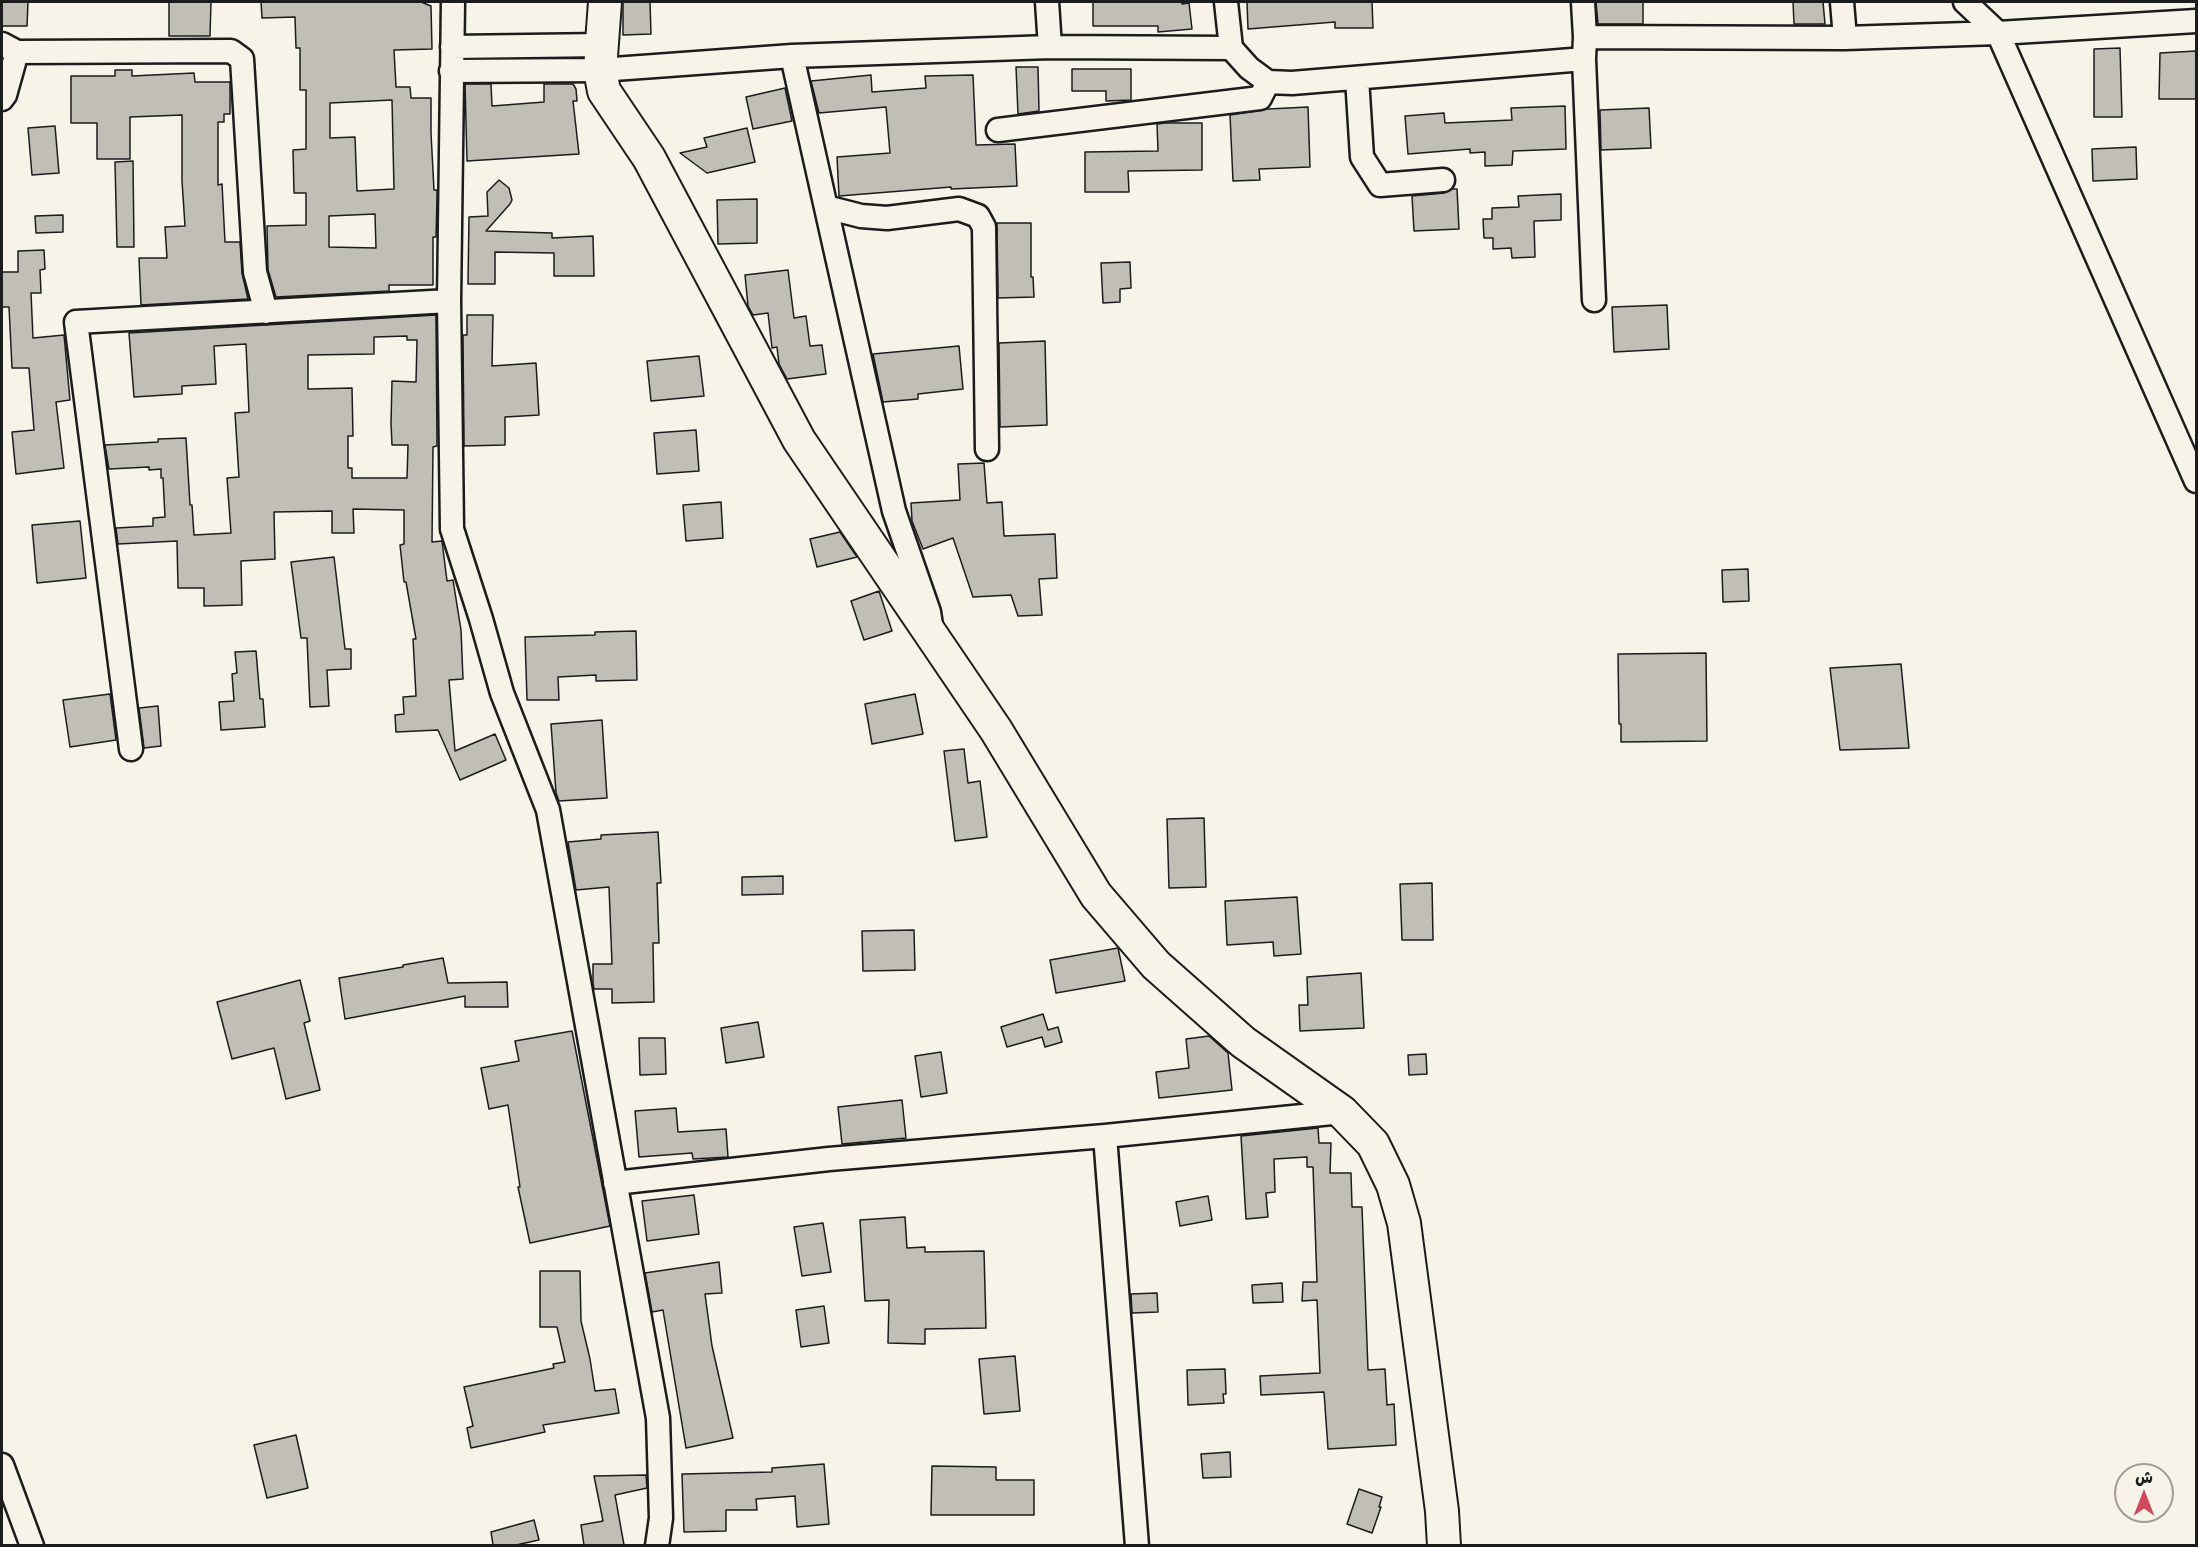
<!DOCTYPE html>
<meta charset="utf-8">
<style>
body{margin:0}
#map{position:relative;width:2198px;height:1547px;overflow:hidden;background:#f7f3e8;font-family:Delius,"Playpen Sans Arabic",sans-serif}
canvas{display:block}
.frame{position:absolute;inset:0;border:3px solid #1c1c1c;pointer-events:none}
.north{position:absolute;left:2114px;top:1463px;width:60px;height:60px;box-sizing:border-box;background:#f7f3e8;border:2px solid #9f9d96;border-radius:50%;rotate:0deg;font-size:16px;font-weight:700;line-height:24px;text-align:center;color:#1c1c1c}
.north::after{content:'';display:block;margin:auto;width:21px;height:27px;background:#d1495b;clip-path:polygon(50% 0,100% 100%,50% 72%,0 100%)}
</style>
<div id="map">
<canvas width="2198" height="1547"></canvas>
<div class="frame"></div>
<div class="north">ش</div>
</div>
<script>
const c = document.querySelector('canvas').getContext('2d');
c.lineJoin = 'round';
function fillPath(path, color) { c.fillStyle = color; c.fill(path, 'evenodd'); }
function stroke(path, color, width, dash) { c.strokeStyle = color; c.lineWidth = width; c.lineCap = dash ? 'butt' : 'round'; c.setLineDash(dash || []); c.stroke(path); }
const building = new Path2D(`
 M 2,2 L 28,2 L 27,26 L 2,26 Z
 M 169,2 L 211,2 L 210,36 L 169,36 Z
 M 261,2 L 421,2 L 431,6 L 432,49 L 394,50 L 396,87 L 410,87 L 411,98 L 431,98 L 431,133 L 434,190 L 437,190 L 437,198 L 436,237 L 433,237 L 433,285 L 389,285 L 389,291 L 276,297 L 268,270 L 267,226 L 306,225 L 306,193 L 294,193 L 293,150 L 306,149 L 306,90 L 300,90 L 300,48 L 296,48 L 295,17 L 262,18 ZM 392,100 L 394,189 L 357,191 L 355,137 L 330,138 L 330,103 ZM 375,214 L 376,248 L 329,247 L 329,216 Z
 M 623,2 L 650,2 L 651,34 L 623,35 Z
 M 1093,2 L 1182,2 L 1182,4 L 1189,3 L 1192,29 L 1158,32 L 1158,26 L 1093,26 Z
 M 1247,2 L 1372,2 L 1373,28 L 1335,28 L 1335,22 L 1248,29 Z
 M 1596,2 L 1643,2 L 1643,24 L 1598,24 Z
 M 1793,2 L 1823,2 L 1825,24 L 1794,24 Z
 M 2120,48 L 2122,117 L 2094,117 L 2094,49 Z
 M 2196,51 L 2196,99 L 2159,99 L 2160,53 Z
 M 1016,67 L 1038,67 L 1039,111 L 1018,114 Z
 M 1072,69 L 1131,69 L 1131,100 L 1106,101 L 1106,91 L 1072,91 Z
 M 115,70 L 132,70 L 132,76 L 194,73 L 195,82 L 230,82 L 230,114 L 224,114 L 224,122 L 218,122 L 218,185 L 222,184 L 225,242 L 240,242 L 242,273 L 248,299 L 141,305 L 139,258 L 167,258 L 165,227 L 185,226 L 182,181 L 182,115 L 130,117 L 130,159 L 97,159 L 97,123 L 71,123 L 71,76 L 115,76 Z
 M 871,75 L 872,92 L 926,88 L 925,76 L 973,75 L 976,145 L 1015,144 L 1017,186 L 951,189 L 951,187 L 839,196 L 837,157 L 890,153 L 886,107 L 819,113 L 811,81 Z
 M 465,84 L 491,84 L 492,106 L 544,102 L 544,84 L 573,84 L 576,89 L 577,101 L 573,101 L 579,154 L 467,161 Z
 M 785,88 L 792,121 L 753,129 L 746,97 Z
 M 1565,106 L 1566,149 L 1513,151 L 1512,165 L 1485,166 L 1485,152 L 1470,153 L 1470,149 L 1408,154 L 1405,116 L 1444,113 L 1445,123 L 1512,120 L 1511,108 Z
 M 1308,107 L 1310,167 L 1259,169 L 1260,180 L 1233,181 L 1230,115 L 1268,109 Z
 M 1649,108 L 1651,148 L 1601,150 L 1600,110 Z
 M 1165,123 L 1202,123 L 1202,170 L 1128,171 L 1129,192 L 1085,192 L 1085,152 L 1158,151 L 1157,124 Z
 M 55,126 L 59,173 L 32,175 L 28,128 Z
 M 747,128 L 755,162 L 707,173 L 680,153 L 707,147 L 704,138 Z
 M 2136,147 L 2137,179 L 2093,181 L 2092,149 Z
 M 133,161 L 134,247 L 117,247 L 115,162 Z
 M 499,180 L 509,188 L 512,200 L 510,204 L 486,231 L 552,233 L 552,238 L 593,236 L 594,276 L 554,276 L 554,253 L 495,252 L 495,284 L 468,284 L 469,217 L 488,216 L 487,192 Z
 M 1452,189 L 1457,189 L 1459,229 L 1414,231 L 1412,196 L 1444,193 Z
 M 1561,194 L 1561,220 L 1534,221 L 1535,257 L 1512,258 L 1511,248 L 1493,249 L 1493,238 L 1484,238 L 1483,219 L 1492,219 L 1492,208 L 1519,207 L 1518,196 Z
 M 757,199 L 757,243 L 718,244 L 717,200 Z
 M 63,215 L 63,232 L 36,233 L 35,216 Z
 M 997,223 L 1031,223 L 1031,277 L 1033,277 L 1034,297 L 998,298 Z
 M 44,250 L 45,269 L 40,270 L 41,293 L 31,293 L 33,338 L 64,335 L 70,400 L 56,402 L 64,468 L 16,474 L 12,432 L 34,430 L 29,368 L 12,368 L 9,307 L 2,307 L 2,272 L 18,272 L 18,251 Z
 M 1130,262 L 1131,288 L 1120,289 L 1120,302 L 1103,303 L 1101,263 Z
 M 788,270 L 794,318 L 806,316 L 810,346 L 822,345 L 826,374 L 787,379 L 779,364 L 777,347 L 772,348 L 768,313 L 753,315 L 748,306 L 745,275 Z
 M 1667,305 L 1669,349 L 1614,352 L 1612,307 Z
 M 436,315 L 437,446 L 433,447 L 432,542 L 442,541 L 447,581 L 453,580 L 461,630 L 463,679 L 449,680 L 455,751 L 495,734 L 506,760 L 460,780 L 438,730 L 396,732 L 395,715 L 404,714 L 403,697 L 416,696 L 413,639 L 416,639 L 406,582 L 404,582 L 400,545 L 404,544 L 404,510 L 353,509 L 354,533 L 332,533 L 332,511 L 274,512 L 275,559 L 241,561 L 242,605 L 204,606 L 204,588 L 178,588 L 177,541 L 118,544 L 116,528 L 153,526 L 153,518 L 165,517 L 163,478 L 161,478 L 161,469 L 149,470 L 149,467 L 109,469 L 105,445 L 158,442 L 158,439 L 186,438 L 190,505 L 192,505 L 194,535 L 231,533 L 227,478 L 239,477 L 235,413 L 249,412 L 246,344 L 214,346 L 216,384 L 182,386 L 182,394 L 134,397 L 129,333 ZM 407,336 L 407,340 L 417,340 L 416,382 L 392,381 L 391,423 L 392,445 L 408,445 L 407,478 L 352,478 L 352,468 L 348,468 L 348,436 L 353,436 L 352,388 L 308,389 L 308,355 L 374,354 L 374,337 Z
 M 467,315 L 493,315 L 492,366 L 536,363 L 539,415 L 505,417 L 505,445 L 464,446 L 463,335 L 467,335 Z
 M 1045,341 L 1047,425 L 1000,427 L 999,343 Z
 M 959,346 L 963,389 L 918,394 L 918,399 L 883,402 L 873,354 Z
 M 699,356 L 704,396 L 651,401 L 647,361 Z
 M 696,430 L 699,471 L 657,474 L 654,433 Z
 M 984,463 L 987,503 L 1002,502 L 1004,536 L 1055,534 L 1057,578 L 1039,579 L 1042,615 L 1018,616 L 1011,595 L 973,597 L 953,538 L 923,549 L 912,521 L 911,503 L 960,500 L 958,464 Z
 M 721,502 L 723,538 L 686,541 L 683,505 Z
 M 80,521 L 86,578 L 37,583 L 32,525 Z
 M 840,532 L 857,557 L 817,567 L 810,539 Z
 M 334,557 L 345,649 L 351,649 L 351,669 L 327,670 L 329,706 L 310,707 L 307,638 L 301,638 L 291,562 Z
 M 1748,569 L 1749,601 L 1723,602 L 1722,570 Z
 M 879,591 L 892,631 L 864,640 L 851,601 Z
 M 636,631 L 637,680 L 596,681 L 596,675 L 558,677 L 559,700 L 527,700 L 525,637 L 595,635 L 595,632 Z
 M 256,651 L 260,699 L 263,699 L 265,727 L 221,730 L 219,702 L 234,701 L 232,674 L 237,673 L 235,652 Z
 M 1706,653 L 1707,741 L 1621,742 L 1621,724 L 1619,724 L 1618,654 Z
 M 1901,664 L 1909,748 L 1840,750 L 1830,668 Z
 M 110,694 L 116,740 L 70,747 L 63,700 Z
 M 915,694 L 923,734 L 872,744 L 865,704 Z
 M 158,706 L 161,746 L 144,748 L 139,708 Z
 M 602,720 L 607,798 L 559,801 L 556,793 L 551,724 Z
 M 964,749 L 968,783 L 980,781 L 987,837 L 955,841 L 944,751 Z
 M 1204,818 L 1206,887 L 1169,888 L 1167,819 Z
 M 658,832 L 661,883 L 657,883 L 659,943 L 653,943 L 654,1002 L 612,1003 L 612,989 L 594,989 L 593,983 L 593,964 L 612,964 L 609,887 L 576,890 L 568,842 L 601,839 L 601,835 Z
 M 783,876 L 783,894 L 742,895 L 742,877 Z
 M 1432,883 L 1433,940 L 1402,940 L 1400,884 Z
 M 1297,897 L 1301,954 L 1274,956 L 1273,942 L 1227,945 L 1225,901 Z
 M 914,930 L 915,970 L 863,971 L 862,931 Z
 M 1118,948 L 1125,981 L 1056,993 L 1050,960 Z
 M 443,958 L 448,983 L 507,982 L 508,1007 L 465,1007 L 465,996 L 345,1019 L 339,978 L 403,967 L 403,965 Z
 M 1361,973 L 1364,1028 L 1300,1031 L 1299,1005 L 1308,1005 L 1307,977 Z
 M 300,980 L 310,1021 L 304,1023 L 320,1090 L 286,1099 L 274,1048 L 232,1059 L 217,1002 Z
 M 1043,1014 L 1048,1030 L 1058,1027 L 1062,1042 L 1045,1047 L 1042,1037 L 1007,1047 L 1001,1027 Z
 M 758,1022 L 764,1057 L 726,1063 L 721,1028 Z
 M 572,1031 L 610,1226 L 530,1243 L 518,1187 L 520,1187 L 508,1105 L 489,1109 L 481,1068 L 519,1061 L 515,1041 Z
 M 1209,1036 L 1228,1053 L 1232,1090 L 1159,1098 L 1156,1072 L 1189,1068 L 1186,1039 Z
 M 639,1038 L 665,1038 L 666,1074 L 640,1075 Z
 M 941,1052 L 947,1093 L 921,1097 L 915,1056 Z
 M 1426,1054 L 1427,1074 L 1409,1075 L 1408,1055 Z
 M 902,1100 L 906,1138 L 842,1144 L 838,1107 Z
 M 676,1108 L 678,1132 L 726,1129 L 728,1157 L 693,1159 L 692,1153 L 639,1157 L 635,1111 Z
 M 1318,1128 L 1319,1143 L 1331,1143 L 1330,1173 L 1351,1173 L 1352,1207 L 1362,1207 L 1368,1370 L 1385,1369 L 1387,1405 L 1394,1404 L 1396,1445 L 1328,1449 L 1324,1392 L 1261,1395 L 1260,1376 L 1320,1373 L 1317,1300 L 1302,1301 L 1303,1282 L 1317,1282 L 1313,1167 L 1307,1167 L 1307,1157 L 1274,1159 L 1275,1192 L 1266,1193 L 1268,1217 L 1246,1219 L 1241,1136 Z
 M 694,1195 L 699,1234 L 647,1241 L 642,1201 Z
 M 1208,1196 L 1212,1220 L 1180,1226 L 1176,1202 Z
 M 905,1217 L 907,1248 L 925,1247 L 925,1252 L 984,1251 L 986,1328 L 925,1329 L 925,1344 L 888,1343 L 889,1300 L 865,1301 L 860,1220 Z
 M 823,1223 L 831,1272 L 802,1276 L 794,1227 Z
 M 719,1262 L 722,1293 L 705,1294 L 712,1346 L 733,1438 L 686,1448 L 663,1310 L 652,1312 L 645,1273 Z
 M 540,1271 L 580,1271 L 581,1321 L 590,1359 L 595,1391 L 615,1389 L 619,1413 L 543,1425 L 545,1432 L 471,1448 L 467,1428 L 473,1426 L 464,1387 L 554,1368 L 553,1364 L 565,1362 L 557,1327 L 540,1327 Z
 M 1282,1283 L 1283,1302 L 1253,1303 L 1252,1285 Z
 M 1157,1293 L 1158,1312 L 1132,1313 L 1131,1294 Z
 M 824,1306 L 829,1343 L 801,1347 L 796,1310 Z
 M 1015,1356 L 1020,1411 L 984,1414 L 979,1359 Z
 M 1225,1369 L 1226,1394 L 1223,1394 L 1224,1403 L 1188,1405 L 1187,1370 Z
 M 296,1435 L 308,1488 L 267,1498 L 254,1445 Z
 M 1230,1452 L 1231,1477 L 1203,1478 L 1201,1454 Z
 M 824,1464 L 829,1524 L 797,1527 L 795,1496 L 756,1499 L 757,1510 L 726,1510 L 726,1531 L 684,1532 L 682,1474 L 772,1472 L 772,1468 Z
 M 932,1466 L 996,1467 L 996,1480 L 1034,1480 L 1034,1515 L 931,1515 Z
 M 646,1475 L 647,1488 L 615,1495 L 624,1545 L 584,1545 L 581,1525 L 603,1521 L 594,1476 Z
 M 1359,1489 L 1382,1497 L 1379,1507 L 1381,1507 L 1372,1533 L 1347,1524 Z
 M 534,1520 L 539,1540 L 516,1545 L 493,1545 L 491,1532 Z`);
fillPath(building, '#c0beb5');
stroke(building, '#1c1c1c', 1.5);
const street = new Path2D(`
 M 453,2 L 449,301 L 452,529 L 481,619 L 502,693 L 548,810 L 658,1418 L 661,1518 L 657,1546
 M 1047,2 L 1050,47
 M 1226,2 L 1231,48
 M 1583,2 L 1585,37
 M 1842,2 L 1845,38
 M 1965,2 L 1998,33 L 2196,481
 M 2,44 L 17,52 L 231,51 L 242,59 L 255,272 L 266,312
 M 452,47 L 603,45
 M 792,56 L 894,511 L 929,612 L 931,625
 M 1584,59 L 1594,300
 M 451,71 L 600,70 L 792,56 L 1050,47 L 1231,48 L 1249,68 L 1268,82 L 1292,83 L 1584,59 L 1585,37 L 1845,38 L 1998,33 L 2196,21
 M 1357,78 L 1362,157 L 1380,185 L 1443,180
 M 2,99 L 5,95 L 17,52
 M 998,130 L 1260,98 L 1268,82
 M 826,207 L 861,216 L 887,218 L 959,209 L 978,216 L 984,227 L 987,449
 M 131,749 L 76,322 L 449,301
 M 1105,1136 L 1137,1546
 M 615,1183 L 829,1159 L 1105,1136 L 1342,1112
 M 2,1465 L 32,1546`);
const secondary = new Path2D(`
 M 605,2 L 600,70 L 604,91 L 649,158 L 799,440 L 996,730 L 1096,895 L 1156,965 L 1243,1042 L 1342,1112 L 1373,1144 L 1393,1185 L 1404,1223 L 1442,1511 L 1444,1546`);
stroke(street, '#1c1c1c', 27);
stroke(secondary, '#1c1c1c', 36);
stroke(street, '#f7f3e8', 22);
stroke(secondary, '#f7f3e8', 32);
</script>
